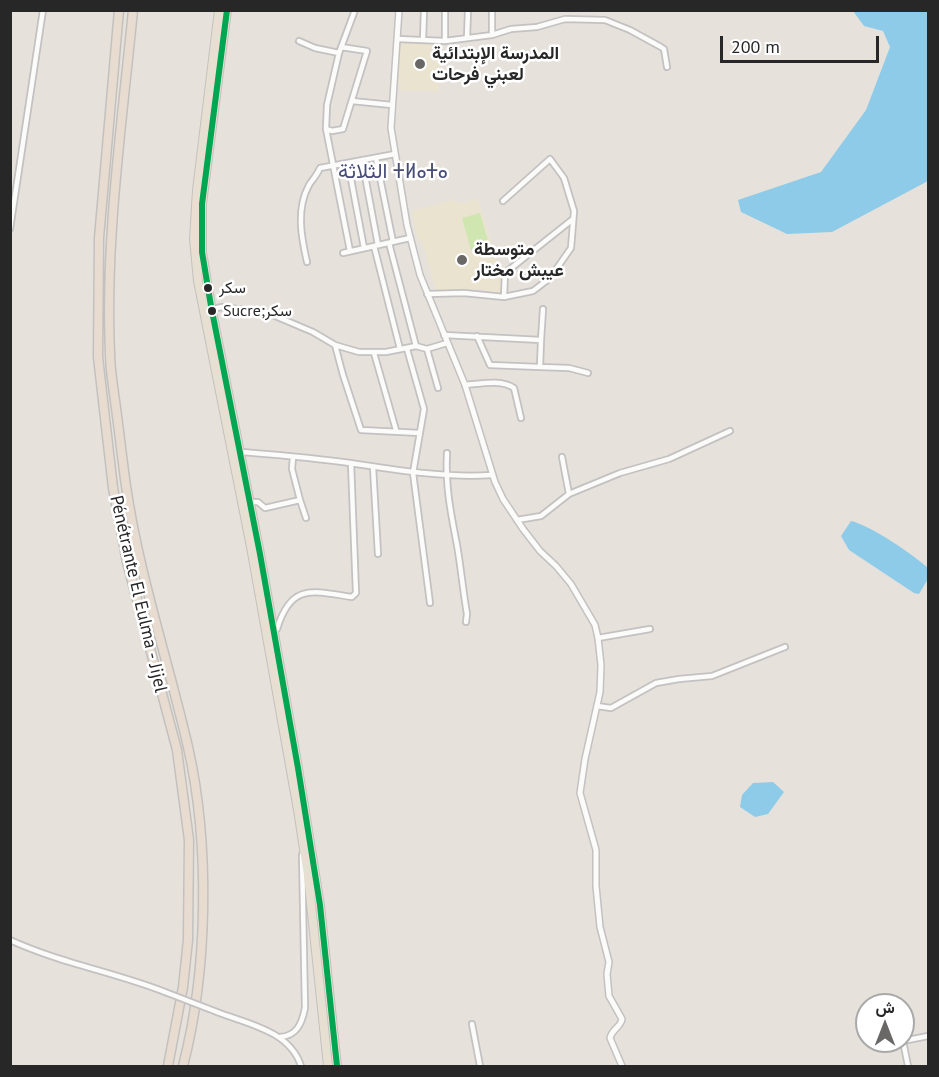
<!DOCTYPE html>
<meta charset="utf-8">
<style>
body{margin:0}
#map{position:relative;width:939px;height:1077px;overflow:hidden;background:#e6e2db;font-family:"PT Sans",Vazirmatn,sans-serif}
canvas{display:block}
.frame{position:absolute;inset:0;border:12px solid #272727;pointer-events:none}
.north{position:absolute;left:855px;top:993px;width:60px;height:60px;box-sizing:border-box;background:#fff;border:2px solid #a9a9a9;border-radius:50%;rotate:0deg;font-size:16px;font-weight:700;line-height:24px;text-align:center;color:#272727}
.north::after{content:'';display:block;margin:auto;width:21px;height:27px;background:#6a6866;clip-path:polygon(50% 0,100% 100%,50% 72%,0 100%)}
.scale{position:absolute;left:720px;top:36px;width:159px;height:27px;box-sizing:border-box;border:3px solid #272727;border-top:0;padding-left:8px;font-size:18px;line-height:21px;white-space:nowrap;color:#272727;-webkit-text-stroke:4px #fff;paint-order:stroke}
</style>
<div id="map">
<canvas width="939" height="1077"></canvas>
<div class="frame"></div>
<div class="north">ش</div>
<div class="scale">200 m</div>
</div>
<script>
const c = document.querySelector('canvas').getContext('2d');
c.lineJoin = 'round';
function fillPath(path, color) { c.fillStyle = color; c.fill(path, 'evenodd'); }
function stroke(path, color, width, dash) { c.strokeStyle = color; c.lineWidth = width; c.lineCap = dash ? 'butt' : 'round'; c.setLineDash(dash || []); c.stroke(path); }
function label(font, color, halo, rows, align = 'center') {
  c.font = font + ' "PT Sans",Vazirmatn,"Noto Sans Tifinagh",sans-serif'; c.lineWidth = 5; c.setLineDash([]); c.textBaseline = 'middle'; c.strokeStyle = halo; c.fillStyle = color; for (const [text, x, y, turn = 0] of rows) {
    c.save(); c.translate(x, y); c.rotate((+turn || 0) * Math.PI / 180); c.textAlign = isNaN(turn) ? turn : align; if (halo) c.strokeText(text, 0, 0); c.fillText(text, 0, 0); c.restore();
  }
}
fillPath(new Path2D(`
 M 401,43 L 443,44 L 438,92 L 400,90 L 401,85 L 397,85 Z
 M 478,199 L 503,279 L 502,293 L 484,293 L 482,289 L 436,290 L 422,241 L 418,241 L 412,211 L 454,200 L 458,204 Z`), '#e9e3cf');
fillPath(new Path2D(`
 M 480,213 L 489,245 L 471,250 L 462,218 Z`), '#cfe6b0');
fillPath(new Path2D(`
 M 853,11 L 928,11 L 928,181 L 832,232 L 787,234 L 741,212 L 738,200 L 821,172 L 866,110 L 890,47 L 883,31 L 864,26 Z
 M 851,521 C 870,525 914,555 928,568 L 928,579 L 919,594 L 914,593 L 849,550 L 841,536 Z
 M 773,782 L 784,792 L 768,814 L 755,817 L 740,807 L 742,795 L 753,783 Z`), '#8dcbe9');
const minor = new Path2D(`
 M 492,10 L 492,35
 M 467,38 L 468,10
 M 397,39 L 445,41 L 492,35 L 511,29 L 537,27 L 565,19 L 605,20 L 630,30 L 661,47 L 664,49 L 667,67
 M 423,40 L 424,10
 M 299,41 L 315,48 L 339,53
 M 445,41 L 445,10
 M 352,101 L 392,105
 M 326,129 L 332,131 L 343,129 L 367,51 L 341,47
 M 376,158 L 393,242
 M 362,160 L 378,245
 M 348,163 L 364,248
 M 10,229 L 43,10
 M 389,243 L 416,346
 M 374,246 L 400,349
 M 350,251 L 326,129 L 327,105 L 339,53 L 355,10
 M 343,253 L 410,238
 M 307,262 C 301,236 296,209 309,185 C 313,179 317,175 320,168 L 395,154
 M 427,294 L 464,293 L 504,297 L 533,291 L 550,278 L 571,248 L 574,211 L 564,178 L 550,159 L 503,201
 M 504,297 L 505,273 L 573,219
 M 212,309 L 222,307 L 268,313 L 313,332 L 335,345 L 359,352 L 386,352 L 416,346 L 427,349 L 447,343
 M 444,335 L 541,340 L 540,367 L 490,365 L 477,336
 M 541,340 L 543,309
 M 335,345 L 343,375 L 361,430 L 420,433
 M 407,349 L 424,409 L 413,473 L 430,603
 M 427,349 L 438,388
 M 374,353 L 396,430
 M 540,367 L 569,368 L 588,373
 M 465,385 C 480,384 501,379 514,388 L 521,418
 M 241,452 C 277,455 314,458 350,463 C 397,470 444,478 492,475
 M 447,453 C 445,485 451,514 457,545 C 461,568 463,591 467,614 L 466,622
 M 293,457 L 292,469 L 300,500
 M 562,457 L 569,494
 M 373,467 L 378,554
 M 250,502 L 258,502 L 265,508 L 300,500 L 306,518
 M 517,520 L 541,516 L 569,494 L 620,473 L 669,459 L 730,431
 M 274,631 L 277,629 C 291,583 312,591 352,597 L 356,593 L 351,463
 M 598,638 L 650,629
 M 597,706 L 611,708 L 656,683 L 679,679 L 712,676 L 785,647
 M 10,940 C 60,963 114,972 165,992
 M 217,1012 C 248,1024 290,1031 301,1066
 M 472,1024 L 480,1066
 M 280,1037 C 297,1036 302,1023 305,1008 L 302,855
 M 908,1066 L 903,1041 L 928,1036`);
const tertiary = new Path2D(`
 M 399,10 L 391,128 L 407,225 L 420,275 L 465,385 L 495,482 L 503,499 L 523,529 L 540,551 L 556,566 L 571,584 L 595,625 L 598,638 L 601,665 L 600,692 L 585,759 L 580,793 L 596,850 L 596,886 L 600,927 L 609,962 L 607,974 L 609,996 L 622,1019 C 621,1027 612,1029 610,1038 L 622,1066`);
const trunk = new Path2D(`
 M 219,10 L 197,190 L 194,239 L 198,281 L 251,547 L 298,810 L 308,875 L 328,1066
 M 227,10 L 202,204 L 202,252 L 211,306 L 260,554 L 298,768 L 320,905 L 337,1066`);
const motorway = new Path2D(`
 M 119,10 L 99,238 L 98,357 L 113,488 L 127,562 L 177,750 L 189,840 L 188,940 L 183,987 L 168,1066
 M 133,10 C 122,124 105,239 110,353 C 110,369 113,385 115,401 C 119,429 122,458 126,486 C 139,575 168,660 188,747 C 210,844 208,970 183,1066`);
stroke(minor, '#c3c1c1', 8);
stroke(tertiary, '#c3c1c1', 8);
stroke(trunk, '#c3c1bf', 10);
stroke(motorway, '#c3c1bf', 11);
stroke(minor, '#fbfbfa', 4.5);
stroke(tertiary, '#fbfbfa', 5);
stroke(trunk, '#e7dfd1', 8);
stroke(motorway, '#e8dcd1', 8);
const minorBridge = new Path2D(`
 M 165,992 L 217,1012`);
stroke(minorBridge, '#c3c1c1', 8, []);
stroke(minorBridge, '#fbfbfa', 4.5);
stroke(new Path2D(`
 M 227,10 L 202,204 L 202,252 L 211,306 L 260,554 L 298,768 L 320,905 L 337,1066`), '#00a651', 6);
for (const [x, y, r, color] of [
 [420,64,6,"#6a6866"],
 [462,260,6,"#6a6866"],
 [208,288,5,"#272727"],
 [212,311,5,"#272727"]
]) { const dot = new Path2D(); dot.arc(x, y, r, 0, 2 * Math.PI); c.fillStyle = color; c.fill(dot); stroke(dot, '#fff', 2); }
label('16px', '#272727', '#fff', [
 ["سكر",219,288],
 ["Sucre;سكر",223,311]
], 'left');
label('bold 18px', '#272727', '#fff', [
 ["المدرسة الإبتدائية",432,54],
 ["لعبني فرحات",432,75],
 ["متوسطة",474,250],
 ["عيبش مختار",474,271]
], 'left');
label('18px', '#272727', '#fff', [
 ["Pénétrante El Eulma - Jijel",138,594,77]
]);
label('21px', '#474c77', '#fff', [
 ["الثلاثة ⵜⵍⴰⵜⴰ",393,172]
]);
</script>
